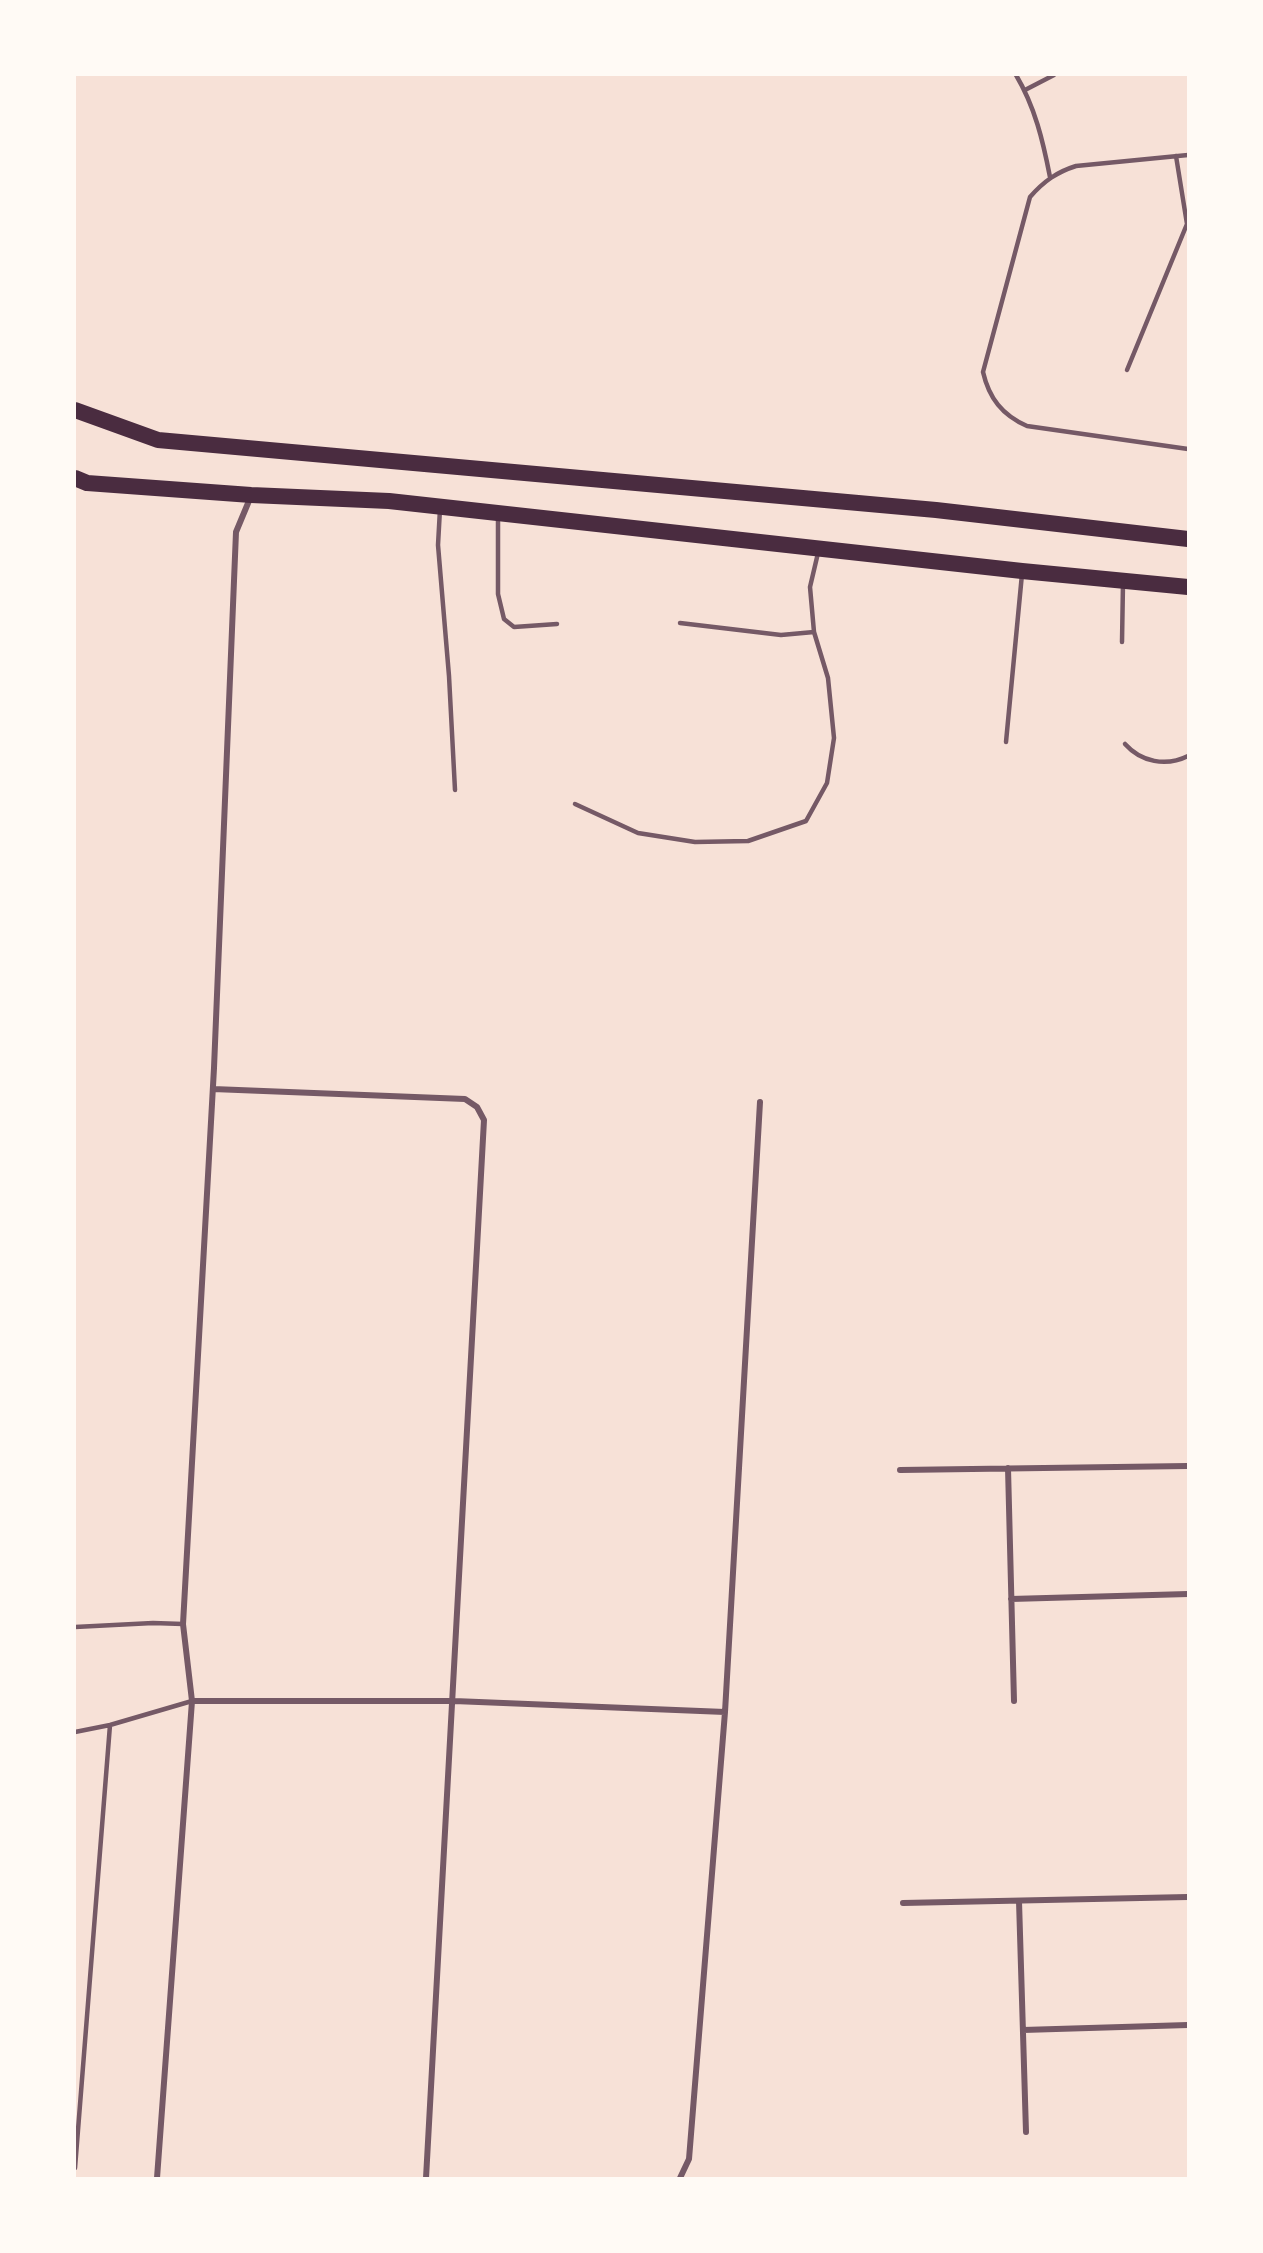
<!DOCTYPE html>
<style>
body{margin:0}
#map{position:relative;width:1263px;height:2253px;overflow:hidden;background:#f7e1d7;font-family:Bitter,serif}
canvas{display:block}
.frame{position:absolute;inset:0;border:76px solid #fffaf5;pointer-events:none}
</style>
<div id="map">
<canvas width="1263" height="2253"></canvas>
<div class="frame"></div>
</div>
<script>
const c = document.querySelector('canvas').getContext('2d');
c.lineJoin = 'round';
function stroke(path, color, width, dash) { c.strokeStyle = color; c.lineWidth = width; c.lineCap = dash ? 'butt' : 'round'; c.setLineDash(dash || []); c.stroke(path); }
stroke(new Path2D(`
 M 1016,75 C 1035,107 1043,141 1050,177
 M 1025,90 L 1054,75
 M 1188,155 L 1076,166 C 1057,172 1044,181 1030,197 L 983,372 C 989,398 1002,415 1027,426 L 1188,449
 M 1127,370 L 1187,224 L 1176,156
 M 440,509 L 438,545 L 449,676 L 455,790
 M 498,515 L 498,594 L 504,619 L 514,627 L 557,624
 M 680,623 L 781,635 L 814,632 L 810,587 L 818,553
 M 1122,642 L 1123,583
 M 1006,742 L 1022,574
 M 1125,744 C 1141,762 1166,767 1188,756
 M 575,804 L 638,833 L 695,842 L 748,841 L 806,821 L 827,783 L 834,738 L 828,678 L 814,632
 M 75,1627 L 153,1623 L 183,1624
 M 75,1732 L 110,1725 L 192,1701
 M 75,2168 L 110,1725`), '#755966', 4.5);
stroke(new Path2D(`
 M 213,1089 L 465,1099 L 477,1107 L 484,1120 L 426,2178
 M 1008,1468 L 1014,1701
 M 900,1470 L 1188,1466
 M 1011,1599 L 1188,1594
 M 192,1701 L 454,1701 L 725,1712
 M 1019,1901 L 1026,2132
 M 903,1903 L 1188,1897
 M 1023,2030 L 1188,2025
 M 157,2178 L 192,1701 L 183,1624 L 214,1068 L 236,532 L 251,496
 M 680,2178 L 689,2159 L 725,1712 L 760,1102`), '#755966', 6);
stroke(new Path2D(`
 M 75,410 L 158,440 L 936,510 L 1188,539
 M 75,478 L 87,483 L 251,495 L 389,501 L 1022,571 L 1188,587`), '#4a2c40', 16);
</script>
